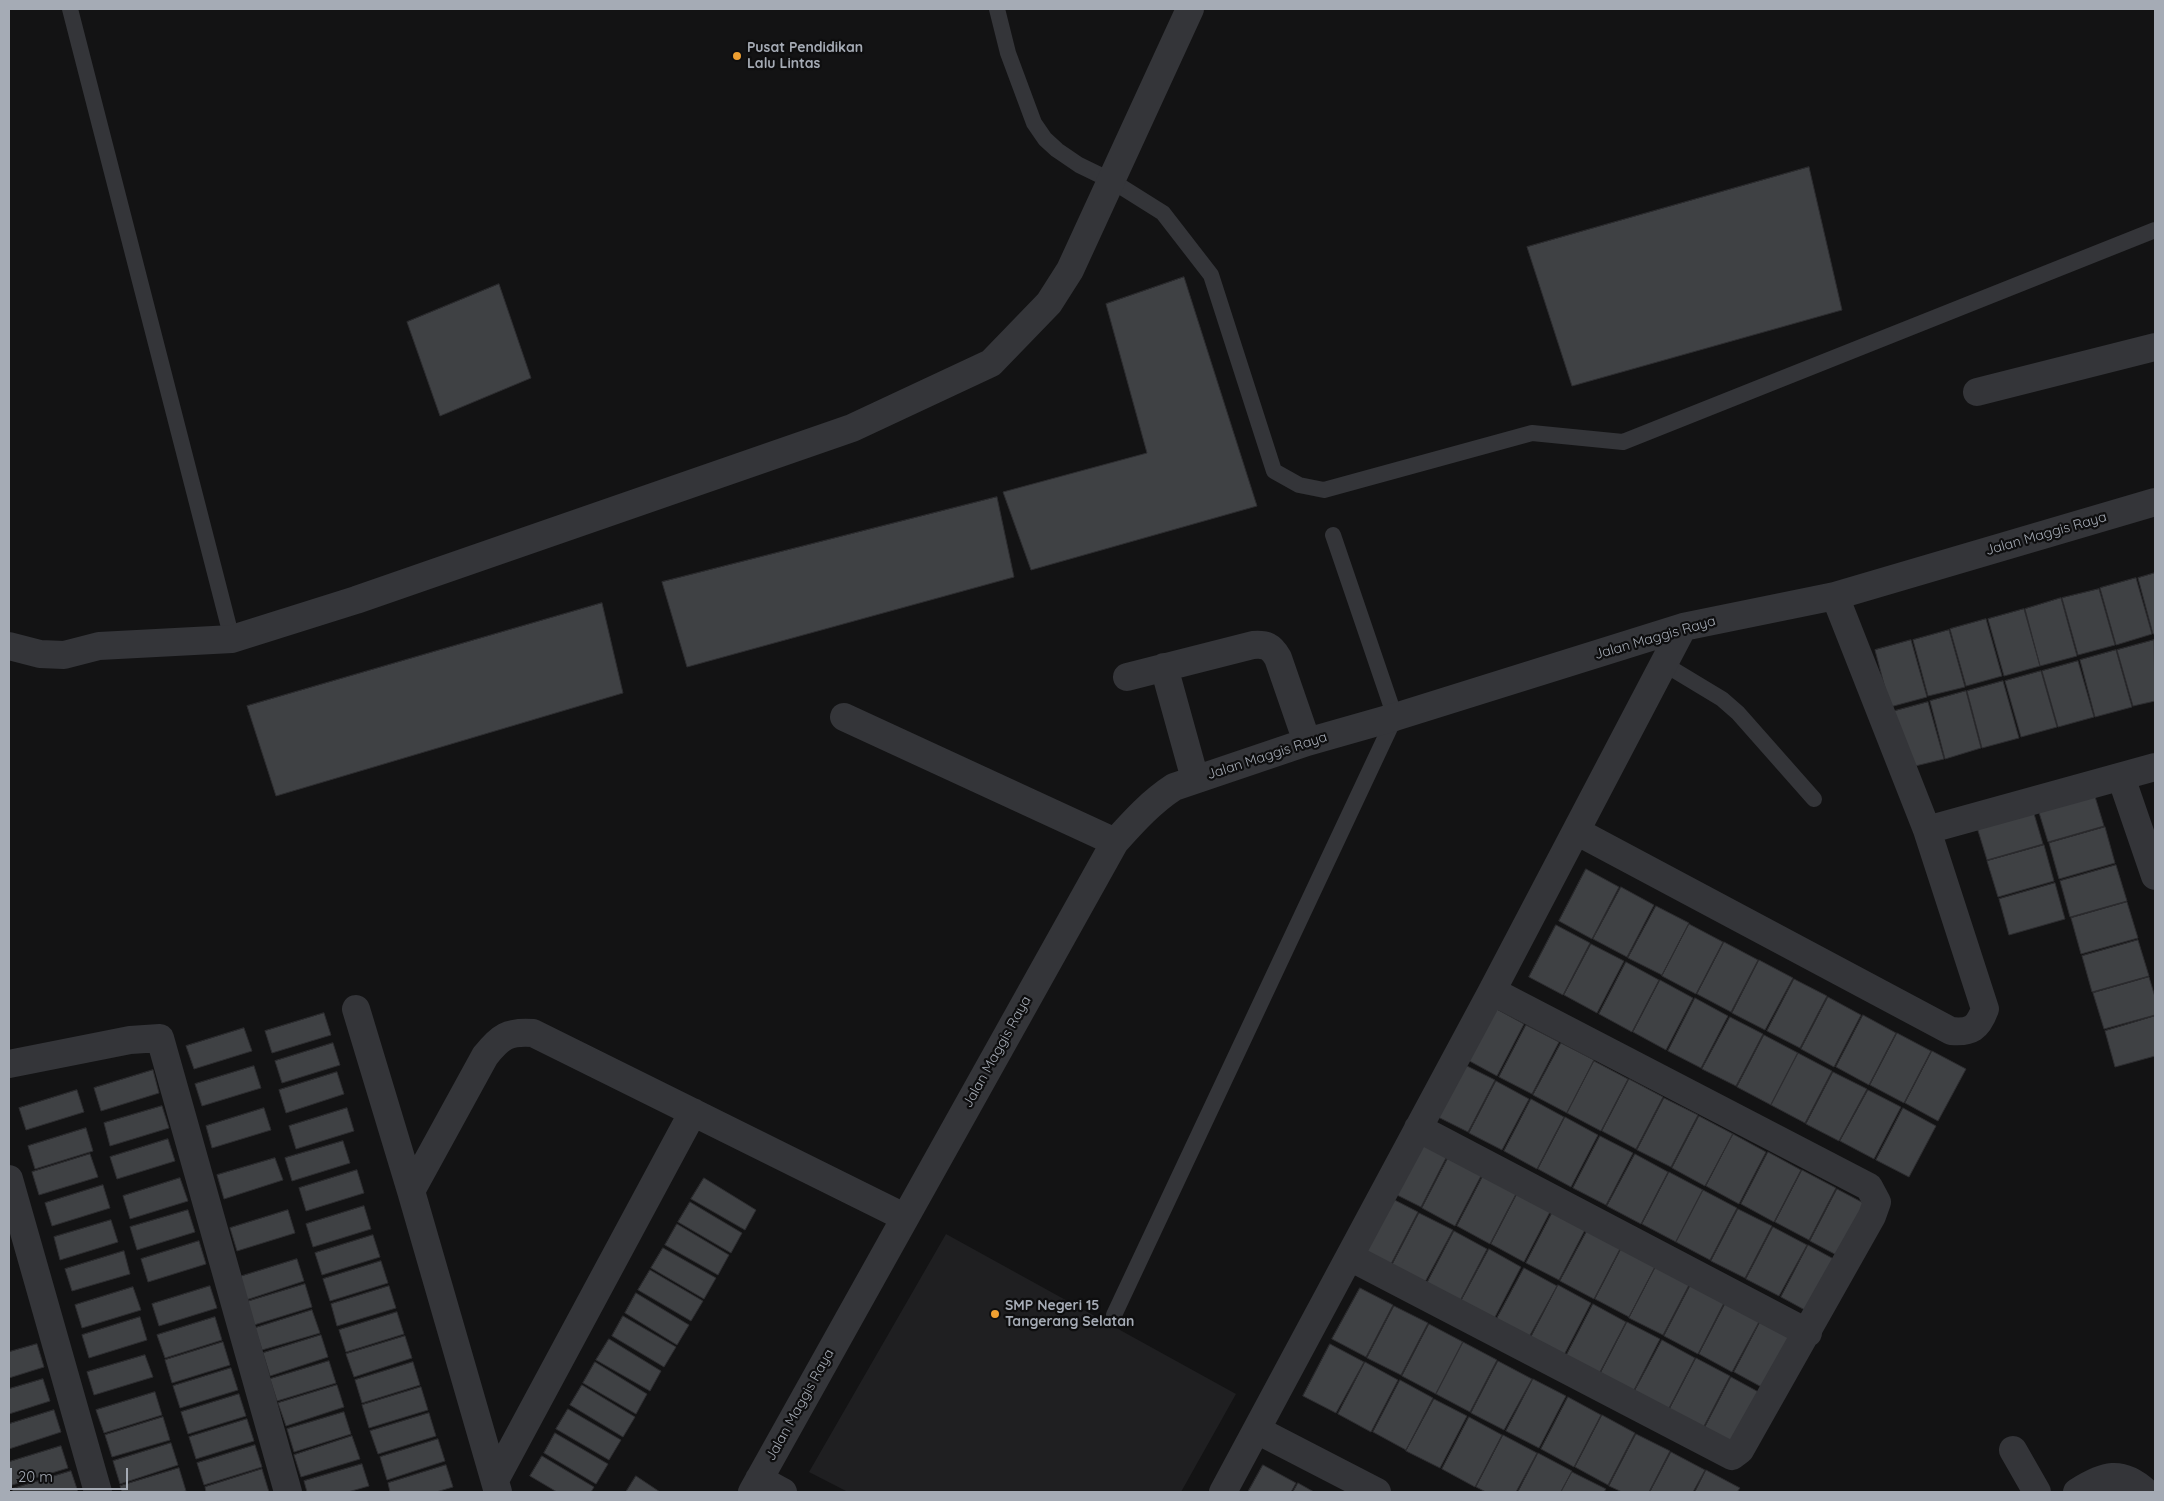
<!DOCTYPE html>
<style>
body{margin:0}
#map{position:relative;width:2164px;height:1501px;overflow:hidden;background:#131314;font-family:Quicksand,sans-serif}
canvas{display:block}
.frame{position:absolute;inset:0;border:10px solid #a5abb5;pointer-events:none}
.scale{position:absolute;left:10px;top:1468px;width:118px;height:22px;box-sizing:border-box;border:2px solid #a5abb5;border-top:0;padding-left:6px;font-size:15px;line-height:18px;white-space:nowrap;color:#a5abb5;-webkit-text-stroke:4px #0e0e0f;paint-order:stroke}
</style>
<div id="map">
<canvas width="2164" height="1501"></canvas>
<div class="frame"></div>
<div class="scale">20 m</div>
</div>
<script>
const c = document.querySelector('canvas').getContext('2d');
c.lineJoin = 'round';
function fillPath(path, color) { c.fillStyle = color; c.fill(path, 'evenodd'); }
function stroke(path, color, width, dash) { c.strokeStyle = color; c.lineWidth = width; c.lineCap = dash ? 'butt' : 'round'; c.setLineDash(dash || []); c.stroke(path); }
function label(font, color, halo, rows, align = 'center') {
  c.font = font + ' Quicksand,sans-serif'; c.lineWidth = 4.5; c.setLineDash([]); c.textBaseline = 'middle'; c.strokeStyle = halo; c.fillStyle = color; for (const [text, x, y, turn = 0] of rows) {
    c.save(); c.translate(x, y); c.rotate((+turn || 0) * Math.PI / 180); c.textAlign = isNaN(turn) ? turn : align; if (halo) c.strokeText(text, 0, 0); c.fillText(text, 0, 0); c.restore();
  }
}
fillPath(new Path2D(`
 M 946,1234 L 1236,1394 L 1181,1492 L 848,1492 L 809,1472 Z`), '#1f1f21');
const building = new Path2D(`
 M 1809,167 L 1842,310 L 1572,386 L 1527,247 Z
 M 1184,277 L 1257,506 L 1031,570 L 1003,492 L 1147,453 L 1106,304 Z
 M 499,284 L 531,378 L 440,416 L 407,322 Z
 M 997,497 L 1014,577 L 687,667 L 662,582 Z
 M 2155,573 L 2155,634 L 2153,634 L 2138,578 Z
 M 2136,578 L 2152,634 L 2116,645 L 2100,588 Z
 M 2099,589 L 2115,645 L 2078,655 L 2062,598 Z
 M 2061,598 L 2077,656 L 2040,666 L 2025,609 Z
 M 602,603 L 623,693 L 276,796 L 247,706 Z
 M 2024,609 L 2040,666 L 2004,676 L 1988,619 Z
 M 1986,619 L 2002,676 L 1966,686 L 1950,629 Z
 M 1949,630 L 1965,687 L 1928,696 L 1913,640 Z
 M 1911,640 L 1927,697 L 1890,707 L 1875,650 Z
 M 2154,640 L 2155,701 L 2133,706 L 2117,650 Z
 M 2116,650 L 2132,707 L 2095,717 L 2080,660 Z
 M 2078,661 L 2094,717 L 2058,727 L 2042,671 Z
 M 2041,671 L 2057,727 L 2021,737 L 2005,681 Z
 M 2003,681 L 2019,738 L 1982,748 L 1967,691 Z
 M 1966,691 L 1981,748 L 1945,759 L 1930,701 Z
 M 1928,702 L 1944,759 L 1907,768 L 1891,712 Z
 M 2093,790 L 2104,826 L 2048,842 L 2037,806 Z
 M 2032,807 L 2043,844 L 1987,860 L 1976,824 Z
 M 2105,827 L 2115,863 L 2059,879 L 2049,843 Z
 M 2044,845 L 2054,881 L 1998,897 L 1987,861 Z
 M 2116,865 L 2127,901 L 2070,917 L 2060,881 Z
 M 1586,869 L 1619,887 L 1592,939 L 1559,921 Z
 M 2055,883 L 2065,919 L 2009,935 L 1999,899 Z
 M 1621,887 L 1654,905 L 1627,957 L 1593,939 Z
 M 2127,902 L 2138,938 L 2081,954 L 2071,918 Z
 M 1656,906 L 1689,923 L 1662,975 L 1628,958 Z
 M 1689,924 L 1723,942 L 1696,994 L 1662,976 Z
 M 1556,925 L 1590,943 L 1563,995 L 1529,977 Z
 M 2138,940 L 2149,976 L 2092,992 L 2082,956 Z
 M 1724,942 L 1758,960 L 1731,1012 L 1697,994 Z
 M 1591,944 L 1624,961 L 1597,1013 L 1564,995 Z
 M 1759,960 L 1793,978 L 1765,1030 L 1732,1013 Z
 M 1626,962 L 1659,980 L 1632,1032 L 1599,1014 Z
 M 2149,977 L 2155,997 L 2155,1015 L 2104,1029 L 2093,993 Z
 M 1794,979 L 1827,996 L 1800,1048 L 1767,1031 Z
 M 1660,980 L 1693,998 L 1666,1050 L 1633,1032 Z
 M 1828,997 L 1861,1015 L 1834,1067 L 1801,1049 Z
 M 1695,998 L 1728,1016 L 1701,1068 L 1668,1051 Z
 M 1491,1006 L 1524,1024 L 1497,1076 L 1464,1058 Z
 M 324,1013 L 331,1035 L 272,1053 L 265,1031 Z
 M 1863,1015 L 1896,1033 L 1869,1085 L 1836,1067 Z
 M 2155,1016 L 2155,1056 L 2115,1067 L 2105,1031 Z
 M 1730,1017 L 1763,1034 L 1736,1086 L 1702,1069 Z
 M 1526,1025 L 1559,1042 L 1532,1094 L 1499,1077 Z
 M 244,1028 L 252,1051 L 194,1069 L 186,1046 Z
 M 1897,1033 L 1931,1051 L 1904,1103 L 1870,1085 Z
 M 1764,1035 L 1798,1053 L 1771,1105 L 1737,1087 Z
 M 333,1043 L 340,1065 L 282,1083 L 275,1061 Z
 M 1561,1043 L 1594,1060 L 1567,1113 L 1533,1095 Z
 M 1932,1051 L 1966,1069 L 1938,1121 L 1905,1103 Z
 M 1798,1053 L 1832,1071 L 1805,1123 L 1771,1105 Z
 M 1594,1061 L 1628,1079 L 1601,1131 L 1567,1113 Z
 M 1461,1063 L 1495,1080 L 1468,1132 L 1434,1115 Z
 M 254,1066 L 261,1088 L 202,1106 L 195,1084 Z
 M 153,1070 L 159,1093 L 101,1111 L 94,1088 Z
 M 337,1072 L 344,1094 L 286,1113 L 279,1090 Z
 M 1833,1072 L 1867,1089 L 1839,1141 L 1806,1124 Z
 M 1629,1079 L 1663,1097 L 1636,1149 L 1602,1131 Z
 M 1496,1081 L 1529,1099 L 1502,1150 L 1469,1133 Z
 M 77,1090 L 84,1112 L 26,1130 L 19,1108 Z
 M 1868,1090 L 1901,1107 L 1874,1159 L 1840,1141 Z
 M 1664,1098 L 1698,1115 L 1671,1167 L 1637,1150 Z
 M 1531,1099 L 1564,1117 L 1537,1169 L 1504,1151 Z
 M 162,1106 L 169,1128 L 110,1146 L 104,1123 Z
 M 264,1108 L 271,1130 L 212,1148 L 206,1126 Z
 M 347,1108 L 354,1131 L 296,1149 L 289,1126 Z
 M 1903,1108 L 1936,1126 L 1909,1177 L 1876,1160 Z
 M 1699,1116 L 1733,1134 L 1705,1186 L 1672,1168 Z
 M 1565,1117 L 1598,1135 L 1571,1187 L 1538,1169 Z
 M 86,1128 L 93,1151 L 35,1169 L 28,1146 Z
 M 1733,1134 L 1766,1152 L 1739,1204 L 1706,1186 Z
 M 1600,1136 L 1633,1153 L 1606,1205 L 1573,1188 Z
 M 1414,1138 L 1447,1156 L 1421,1207 L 1387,1190 Z
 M 168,1139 L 175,1161 L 117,1179 L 110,1157 Z
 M 343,1141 L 350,1163 L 292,1181 L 285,1158 Z
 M 1768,1152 L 1801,1170 L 1774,1222 L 1741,1204 Z
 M 90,1154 L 98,1177 L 39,1195 L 32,1172 Z
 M 1635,1154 L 1668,1172 L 1641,1224 L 1607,1206 Z
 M 1449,1156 L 1482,1174 L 1455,1226 L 1422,1208 Z
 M 275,1158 L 283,1180 L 224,1199 L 217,1175 Z
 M 357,1170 L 364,1193 L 306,1211 L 299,1188 Z
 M 1802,1170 L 1836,1188 L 1809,1240 L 1775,1222 Z
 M 1669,1172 L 1703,1190 L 1676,1242 L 1642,1224 Z
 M 1484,1174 L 1517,1192 L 1490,1244 L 1457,1226 Z
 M 180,1178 L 188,1201 L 130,1219 L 123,1196 Z
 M 704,1178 L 756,1210 L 745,1230 L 691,1199 Z
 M 103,1185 L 110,1208 L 52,1226 L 45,1203 Z
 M 1837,1189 L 1871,1207 L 1844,1259 L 1810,1241 Z
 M 1703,1190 L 1737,1208 L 1710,1260 L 1676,1242 Z
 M 1518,1192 L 1551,1210 L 1524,1262 L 1491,1244 Z
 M 1385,1195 L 1418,1212 L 1391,1264 L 1357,1246 Z
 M 690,1202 L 742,1233 L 731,1253 L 678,1222 Z
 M 364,1206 L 371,1229 L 313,1247 L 306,1224 Z
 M 1738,1209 L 1772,1226 L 1745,1278 L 1711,1261 Z
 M 188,1210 L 195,1232 L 137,1250 L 130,1227 Z
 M 288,1210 L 295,1233 L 237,1251 L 230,1228 Z
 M 1553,1211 L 1586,1228 L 1559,1280 L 1526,1263 Z
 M 1419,1213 L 1453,1230 L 1425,1282 L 1392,1265 Z
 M 111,1220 L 118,1242 L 60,1260 L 54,1237 Z
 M 677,1224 L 729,1255 L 718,1275 L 665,1245 Z
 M 1773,1227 L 1807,1245 L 1779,1296 L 1746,1279 Z
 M 1588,1229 L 1621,1247 L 1594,1299 L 1560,1281 Z
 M 1454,1231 L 1487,1249 L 1460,1301 L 1427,1283 Z
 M 373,1235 L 380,1257 L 322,1275 L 315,1253 Z
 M 199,1241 L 206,1264 L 148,1282 L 141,1259 Z
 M 1808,1245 L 1841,1263 L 1814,1315 L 1781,1297 Z
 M 1622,1247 L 1656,1265 L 1629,1317 L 1595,1299 Z
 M 663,1248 L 716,1278 L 704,1299 L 651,1268 Z
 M 1489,1249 L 1521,1267 L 1494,1319 L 1461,1301 Z
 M 124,1251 L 130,1274 L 72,1291 L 65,1269 Z
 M 297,1259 L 304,1281 L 246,1300 L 239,1277 Z
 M 381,1261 L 388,1283 L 330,1301 L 323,1279 Z
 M 1656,1266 L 1690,1283 L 1663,1335 L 1629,1318 Z
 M 1524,1268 L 1557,1286 L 1529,1337 L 1496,1320 Z
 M 650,1270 L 703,1301 L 691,1321 L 638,1290 Z
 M 305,1284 L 312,1307 L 254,1325 L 246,1302 Z
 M 1691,1284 L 1725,1301 L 1698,1354 L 1664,1336 Z
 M 1558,1285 L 1591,1303 L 1564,1355 L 1531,1337 Z
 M 210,1286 L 217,1308 L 159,1326 L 152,1304 Z
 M 389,1286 L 396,1308 L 337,1326 L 331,1304 Z
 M 133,1287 L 141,1310 L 82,1328 L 75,1305 Z
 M 1360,1288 L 1393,1305 L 1366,1357 L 1332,1339 Z
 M 636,1293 L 689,1325 L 677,1345 L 625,1313 Z
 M 1726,1302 L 1760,1320 L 1732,1372 L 1699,1354 Z
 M 1593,1304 L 1626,1322 L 1599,1374 L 1566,1356 Z
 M 1394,1306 L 1428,1323 L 1401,1375 L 1367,1358 Z
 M 312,1310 L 320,1333 L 262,1350 L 255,1328 Z
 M 397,1312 L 404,1334 L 346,1352 L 339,1330 Z
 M 623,1316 L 676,1347 L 664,1367 L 612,1336 Z
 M 140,1317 L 147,1340 L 89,1358 L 82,1335 Z
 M 215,1317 L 222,1340 L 165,1358 L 157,1335 Z
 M 1761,1320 L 1794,1338 L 1767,1390 L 1734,1372 Z
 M 1627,1322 L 1660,1339 L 1633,1392 L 1600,1374 Z
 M 1429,1324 L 1463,1342 L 1436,1394 L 1402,1376 Z
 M 321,1335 L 328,1357 L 270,1376 L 263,1353 Z
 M 405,1336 L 412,1358 L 354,1377 L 346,1354 Z
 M 609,1339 L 661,1371 L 650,1391 L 596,1360 Z
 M 1662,1340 L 1695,1358 L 1668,1410 L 1634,1392 Z
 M 223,1342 L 230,1365 L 172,1383 L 165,1360 Z
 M 1463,1342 L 1497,1360 L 1470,1412 L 1436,1394 Z
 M 37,1344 L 44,1367 L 9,1378 L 9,1352 Z
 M 1330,1344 L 1364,1362 L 1336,1413 L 1303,1396 Z
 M 145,1355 L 153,1377 L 94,1395 L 87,1372 Z
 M 1696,1358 L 1730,1376 L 1703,1428 L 1669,1410 Z
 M 329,1361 L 336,1383 L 277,1401 L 270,1379 Z
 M 1498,1361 L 1532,1379 L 1504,1430 L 1471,1413 Z
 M 413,1362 L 420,1385 L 362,1403 L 355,1380 Z
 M 595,1362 L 647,1394 L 636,1414 L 583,1383 Z
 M 1365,1362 L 1398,1380 L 1371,1432 L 1338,1414 Z
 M 231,1368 L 238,1390 L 180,1408 L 173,1386 Z
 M 1731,1377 L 1764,1395 L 1737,1447 L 1704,1429 Z
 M 43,1379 L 50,1401 L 9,1414 L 9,1389 Z
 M 1533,1379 L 1566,1396 L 1539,1448 L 1506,1431 Z
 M 1400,1380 L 1433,1398 L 1406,1450 L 1373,1432 Z
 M 337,1385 L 344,1407 L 286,1426 L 278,1403 Z
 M 582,1385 L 635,1417 L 623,1437 L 570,1405 Z
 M 421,1387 L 428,1410 L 369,1428 L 362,1405 Z
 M 155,1392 L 162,1415 L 104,1433 L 96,1410 Z
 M 239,1394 L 246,1416 L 188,1434 L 181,1412 Z
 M 1568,1397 L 1601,1415 L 1574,1467 L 1541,1449 Z
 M 1434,1399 L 1467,1416 L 1440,1468 L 1406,1451 Z
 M 568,1409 L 621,1440 L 609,1460 L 556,1429 Z
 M 54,1410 L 61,1432 L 9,1449 L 9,1424 Z
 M 344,1412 L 351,1434 L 294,1452 L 287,1429 Z
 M 429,1413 L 436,1436 L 378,1454 L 370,1431 Z
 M 1602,1415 L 1635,1433 L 1608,1485 L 1575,1467 Z
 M 163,1417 L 170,1440 L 112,1457 L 105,1435 Z
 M 1469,1417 L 1502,1435 L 1475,1487 L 1442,1469 Z
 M 247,1419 L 254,1441 L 196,1459 L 189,1437 Z
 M 555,1433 L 608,1464 L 596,1484 L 544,1453 Z
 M 1636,1434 L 1670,1451 L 1649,1492 L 1622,1492 L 1609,1486 Z
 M 1503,1435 L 1537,1453 L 1516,1492 L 1486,1492 L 1476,1487 Z
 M 352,1436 L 360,1459 L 301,1477 L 294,1455 Z
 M 438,1439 L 445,1461 L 387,1480 L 380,1457 Z
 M 171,1443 L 178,1465 L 120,1484 L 113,1461 Z
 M 255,1445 L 262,1467 L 204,1485 L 197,1463 Z
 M 61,1446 L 68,1468 L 9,1486 L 9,1462 Z
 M 1671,1452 L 1705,1470 L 1693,1492 L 1650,1492 Z
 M 1538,1453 L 1572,1471 L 1561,1492 L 1518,1492 Z
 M 542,1456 L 594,1487 L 591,1492 L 557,1492 L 530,1476 Z
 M 362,1464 L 369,1486 L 348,1492 L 307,1492 L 304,1481 Z
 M 446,1465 L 453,1487 L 436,1492 L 390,1492 L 388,1483 Z
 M 1263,1465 L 1296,1483 L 1291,1492 L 1248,1492 Z
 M 179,1468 L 186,1491 L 181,1492 L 122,1492 L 120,1486 Z
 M 262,1469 L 269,1492 L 206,1492 L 205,1487 Z
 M 1706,1470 L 1740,1488 L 1737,1492 L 1695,1492 Z
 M 71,1471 L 78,1492 L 13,1492 L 12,1489 Z
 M 1572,1472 L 1606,1489 L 1604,1492 L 1561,1492 Z
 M 636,1476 L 660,1492 L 626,1492 Z
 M 1298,1483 L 1314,1492 L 1293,1492 Z`);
fillPath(building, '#3f4144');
stroke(building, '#2d2d30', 1);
stroke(new Path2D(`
 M 70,9 L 232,639
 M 997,9 L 1008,53 L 1034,123 L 1045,139 L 1057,150 L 1079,165 L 1112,181 L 1163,213 L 1211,275 L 1274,471 L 1299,485 L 1324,490 L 1532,433 L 1623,442 L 2155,230
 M 1664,664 L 1722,699 L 1738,713 L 1814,799
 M 1114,1315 L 1395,717 L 1333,535`), '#343539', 16);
stroke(new Path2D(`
 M 1977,392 L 2155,347
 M 9,646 L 40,654 L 64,655 L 99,646 L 232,639 L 356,600 L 852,428 L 991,363 L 1049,303 L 1070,270 L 1190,9
 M 1164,667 L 1195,779
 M 1127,677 L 1253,645 C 1266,644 1271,646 1278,658 L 1307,742
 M 844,717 L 1115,842
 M 2121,777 L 2155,876
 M 1927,830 L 2155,767
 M 1576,831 L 1951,1031 C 1971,1033 1978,1028 1985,1009 L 1927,830 L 1835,596
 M 356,1009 L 411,1191 L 498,1492
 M 9,1064 L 130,1040 L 160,1038 L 288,1492
 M 1418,1128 L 1808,1333
 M 9,1179 L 98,1492
 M 411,1191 L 485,1056 C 500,1037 508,1031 533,1033 L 904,1217
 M 1350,1257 L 1732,1456 L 1740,1450 L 1872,1216 L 1877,1202 L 1869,1187 L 1492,991
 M 1257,1430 L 1377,1492
 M 2013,1450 L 2037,1492
 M 759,1479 L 783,1492
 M 495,1480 L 693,1112
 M 752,1492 L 1115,842 C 1134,821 1151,802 1174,787 L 1307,742 L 1395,717 L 1683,627 L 1835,596 L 2155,502
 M 1223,1492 L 1492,991 L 1683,627
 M 2077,1492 C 2104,1475 2121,1469 2146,1492`), '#343539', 28);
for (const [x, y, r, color] of [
 [737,56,5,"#ee9f31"],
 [995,1314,5,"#ee9f31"]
]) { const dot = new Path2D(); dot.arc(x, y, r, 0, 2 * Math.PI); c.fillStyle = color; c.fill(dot); stroke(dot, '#0e0e0f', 2); }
label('bold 14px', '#a5abb5', '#0e0e0f', [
 ["Pusat Pendidikan",747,48],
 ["Lalu Lintas",747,64],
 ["SMP Negeri 15",1005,1306],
 ["Tangerang Selatan",1005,1322]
], 'left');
label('14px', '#a5abb5', '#0e0e0f', [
 ["Jalan Maggis Raya",2046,534,-16],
 ["Jalan Maggis Raya",1655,638,-16],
 ["Jalan Maggis Raya",1267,756,-18],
 ["Jalan Maggis Raya",997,1052,-61],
 ["Jalan Maggis Raya",800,1405,-61]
]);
</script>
